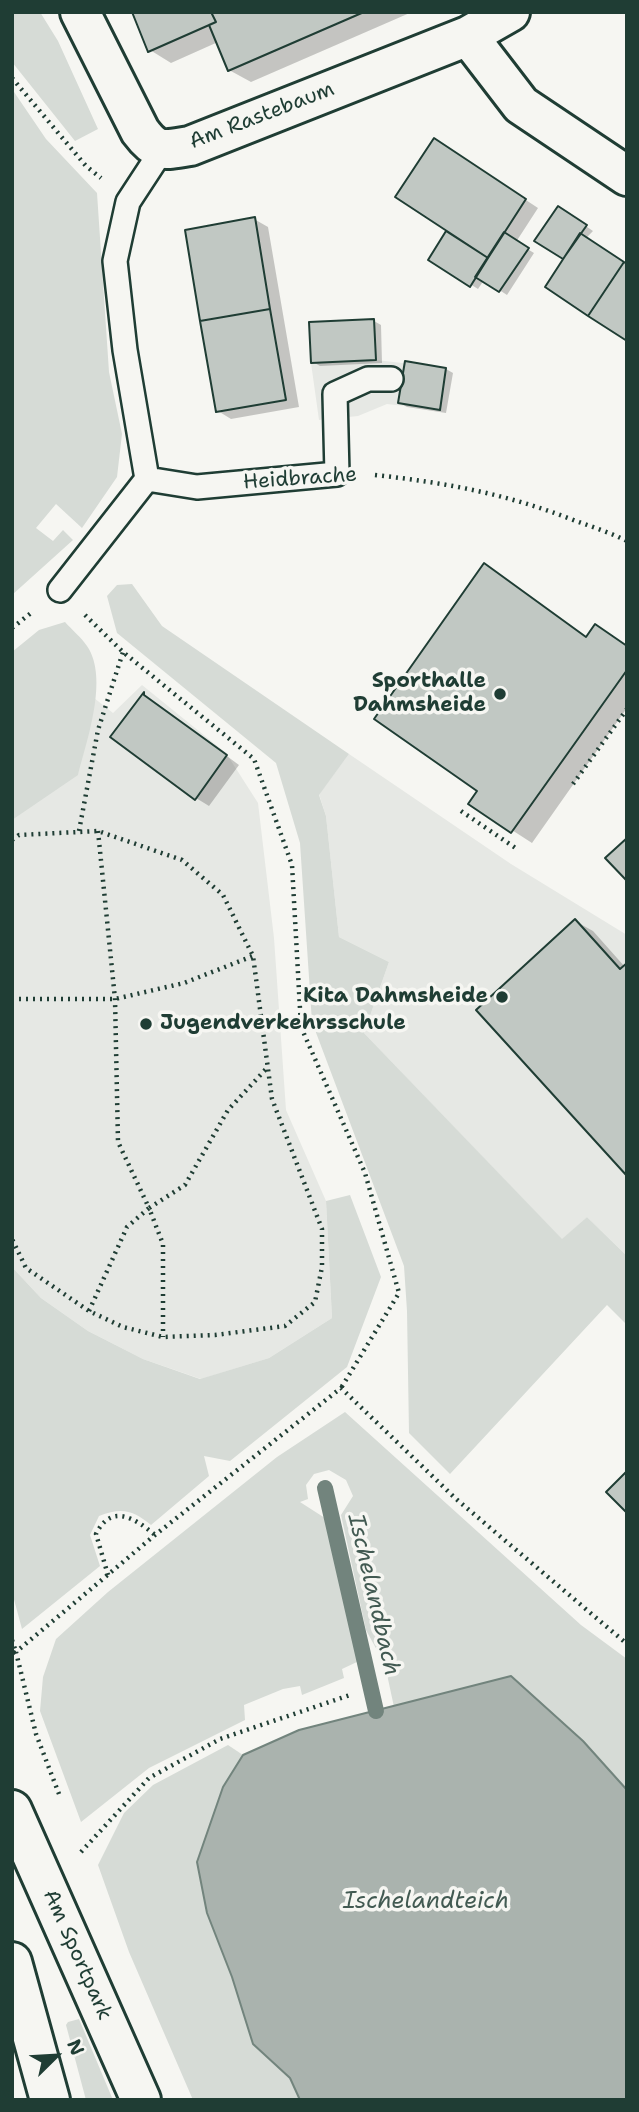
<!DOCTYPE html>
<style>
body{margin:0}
#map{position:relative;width:639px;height:2112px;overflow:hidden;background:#f6f6f2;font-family:"Shantell Sans",sans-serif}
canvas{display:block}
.frame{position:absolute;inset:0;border:14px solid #1f3d34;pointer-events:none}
.north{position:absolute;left:21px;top:2021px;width:70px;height:70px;-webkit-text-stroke:5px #f6f6f2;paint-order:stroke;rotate:66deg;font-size:19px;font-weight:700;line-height:28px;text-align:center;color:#1f3d34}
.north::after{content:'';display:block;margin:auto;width:24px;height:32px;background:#1f3d34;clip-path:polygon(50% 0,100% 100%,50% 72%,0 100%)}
</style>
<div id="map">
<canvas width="639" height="2112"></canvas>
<div class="frame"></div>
<div class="north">N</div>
</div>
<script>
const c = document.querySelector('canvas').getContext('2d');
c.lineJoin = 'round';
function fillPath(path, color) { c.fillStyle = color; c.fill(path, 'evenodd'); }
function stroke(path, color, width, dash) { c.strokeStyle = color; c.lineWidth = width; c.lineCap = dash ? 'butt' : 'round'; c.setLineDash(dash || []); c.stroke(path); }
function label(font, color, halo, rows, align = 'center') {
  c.font = font + ' "Shantell Sans",sans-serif'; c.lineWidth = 7; c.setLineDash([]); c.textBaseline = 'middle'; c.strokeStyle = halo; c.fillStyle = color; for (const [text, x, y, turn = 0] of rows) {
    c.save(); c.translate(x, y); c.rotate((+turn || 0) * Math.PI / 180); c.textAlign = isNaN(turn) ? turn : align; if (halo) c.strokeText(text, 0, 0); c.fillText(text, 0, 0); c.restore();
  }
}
fillPath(new Path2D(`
 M 374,319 L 376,360 L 446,368 L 440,410 L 387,404 L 358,416 L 319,420 L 311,363 L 309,322 Z
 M 142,685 L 226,753 L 258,803 L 274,938 L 286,1110 L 326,1201 L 332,1318 L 269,1358 L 201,1379 L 143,1359 L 88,1331 L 41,1298 L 12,1267 L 12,741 L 89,694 L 113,713 Z
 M 349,754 L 511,864 L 627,935 L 627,1256 L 587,1217 L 562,1240 L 364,1033 L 389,962 L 339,937 L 326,816 L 319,794 Z`), '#e6e8e4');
fillPath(new Path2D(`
 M 12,12 L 40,12 L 58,41 L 98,129 L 75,141 L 12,62 Z
 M 12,89 L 46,139 L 97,193 L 109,372 L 122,434 L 117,477 L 82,528 L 56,504 L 36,528 L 53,541 L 63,530 L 73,540 L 12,595 Z
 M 132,584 L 162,626 L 349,754 L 319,795 L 326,816 L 339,937 L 389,962 L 364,1033 L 562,1239 L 587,1217 L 627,1256 L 627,1325 L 607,1305 L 450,1474 L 409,1433 L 407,1311 L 404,1266 L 312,1022 L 300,843 L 276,763 L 117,633 L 107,596 L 117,585 Z
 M 65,622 C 72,630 81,637 87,646 C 109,678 87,740 78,775 L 12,820 L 12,652 L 39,630 Z
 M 350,1195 L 381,1277 L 347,1367 L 230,1461 L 204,1456 L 209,1476 L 151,1525 C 133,1510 122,1507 99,1516 L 90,1535 L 100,1566 L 22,1629 L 12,1592 L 12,1267 L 41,1298 L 88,1331 L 143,1359 L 200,1379 L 269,1358 L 332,1318 L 326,1201 Z
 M 345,1412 L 581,1625 L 627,1659 L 627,1790 L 583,1741 L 511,1676 L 394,1707 L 385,1665 L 366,1630 L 341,1515 L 353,1496 L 346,1480 L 329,1470 L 314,1474 L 306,1485 L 308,1499 L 300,1502 L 328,1520 L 359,1661 L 342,1669 L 344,1678 L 302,1695 L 300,1686 L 283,1689 L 244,1705 L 245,1720 L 149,1768 L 81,1822 L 40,1711 L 43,1677 L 56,1639 L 108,1592 L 277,1457 Z
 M 228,1745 L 243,1755 L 223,1787 L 197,1862 L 207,1913 L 232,1977 L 253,2044 L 290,2078 L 300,2100 L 193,2100 L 129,1952 L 98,1865 L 124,1813 L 153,1785 Z
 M 79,2019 L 113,2100 L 86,2100 L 66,2025 L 68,2022 Z`), '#d6dbd6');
const water = new Path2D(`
 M 511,1676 L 583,1741 L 627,1790 L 627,2100 L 300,2100 L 290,2078 L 253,2044 L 232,1977 L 207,1913 L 197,1862 L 223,1787 L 243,1755 L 299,1730 Z`);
fillPath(water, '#aab3ae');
stroke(water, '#72847d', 2);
fillPath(new Path2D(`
 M 132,12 L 412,12 L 251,82 L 229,70 L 218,42 L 171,63 L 150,50 Z
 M 447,148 L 538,208 L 516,242 L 534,253 L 507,295 L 484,280 L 478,289 L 430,259 L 462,239 Z
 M 565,212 L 593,231 L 566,259 L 537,240 Z
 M 254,219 L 268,227 L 299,407 L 231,419 L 218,411 Z
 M 374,321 L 381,325 L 382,363 L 320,366 L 313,362 Z
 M 406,363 L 446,369 L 453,373 L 446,413 L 407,407 L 400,403 Z
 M 484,566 L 504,577 L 588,638 L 615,638 L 627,646 L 627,708 L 532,843 L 470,803 L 479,790 Z
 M 156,704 L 239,765 L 209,806 L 196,798 Z
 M 575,921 L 593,931 L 625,967 L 627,1173 Z`), '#0003');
stroke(new Path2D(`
 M 325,1488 L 376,1711`), '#72847d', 16);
const building = new Path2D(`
 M 132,12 L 211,12 L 216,22 L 148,52 Z
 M 211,12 L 364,12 L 228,71 L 209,25 L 216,22 Z
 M 434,138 L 526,199 L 488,258 L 395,197 Z
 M 558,206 L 587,225 L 563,259 L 534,241 Z
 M 255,217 L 270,309 L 200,321 L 185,230 Z
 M 446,231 L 488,258 L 470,287 L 428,260 Z
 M 504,232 L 529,248 L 499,292 L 475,277 Z
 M 580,233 L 624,262 L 588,316 L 545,287 Z
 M 624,262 L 627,264 L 627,341 L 588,316 Z
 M 270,309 L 286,400 L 216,412 L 200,321 Z
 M 374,319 L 376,360 L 311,363 L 309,322 Z
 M 405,361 L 446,368 L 440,410 L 398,403 Z
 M 484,563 L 586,637 L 595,624 L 627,646 L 627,670 L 511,833 L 468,804 L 477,791 L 374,719 Z
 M 144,692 L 144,695 L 227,755 L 195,800 L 110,737 Z
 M 627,838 L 627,881 L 605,858 Z
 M 575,919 L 620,969 L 627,963 L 627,1176 L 476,1010 Z
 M 627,1471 L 627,1513 L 606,1492 Z`);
fillPath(building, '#c1c8c3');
stroke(building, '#1f3d34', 2);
const lane = new Path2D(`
 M 147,479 L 125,350 L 115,261 L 128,202 L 162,150
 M 147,479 L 197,487 L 337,474 L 335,394 L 368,379 L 391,379
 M 60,590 L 147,479`);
const street = new Path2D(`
 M 80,12 L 140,131 C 157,154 163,150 190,146 L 468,36 L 510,12
 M 468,36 L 521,105 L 627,176
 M 12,1810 L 141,2100
 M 12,1962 L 50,2100`);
stroke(lane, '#1f3d34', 28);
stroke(street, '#1f3d34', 44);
stroke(new Path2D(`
 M 12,78 L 86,166 L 101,178
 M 375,475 C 448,483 507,494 576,521 C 593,527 611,533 627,541
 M 85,615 L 123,652 L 254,759 L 292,865 L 301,1027 L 365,1173 L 399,1293 L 341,1388
 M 12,628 L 31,613
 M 573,784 L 627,709
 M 461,811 L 517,849
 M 79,831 L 98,730 L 123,652
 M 98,831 L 115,999 L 118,1142 L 149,1208 L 185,1185 L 228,1110 L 266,1069
 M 12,840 L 19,835 L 98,831 L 182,860 L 223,895 L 253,956 L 272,1099 L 322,1229 L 322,1267 L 315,1302 L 285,1326 L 215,1335 L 163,1337 L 123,1327 L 89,1311 L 26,1268 L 12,1239
 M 12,999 L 115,999 L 184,983 L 253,956
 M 89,1311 L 127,1227 L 149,1208 L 163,1244 L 163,1337
 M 108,1575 L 96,1534 C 111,1503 135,1518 155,1535
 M 12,1640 L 16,1652 L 12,1653
 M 59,1794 L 36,1734 L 16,1652 L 155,1535 L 341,1388 L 455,1498 L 627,1644
 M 81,1852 L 149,1778 L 220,1739 L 350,1695`), '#1f3d34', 4.5, [2, 5]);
stroke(lane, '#f6f6f2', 23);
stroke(street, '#f6f6f2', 38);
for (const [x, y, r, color] of [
 [500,694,7,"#1f3d34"],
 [502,997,7,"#1f3d34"],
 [146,1024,7,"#1f3d34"]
]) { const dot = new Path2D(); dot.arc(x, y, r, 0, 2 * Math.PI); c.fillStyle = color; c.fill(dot); stroke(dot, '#f6f6f2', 2.5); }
label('21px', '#1f3d34', '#f6f6f2', [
 ["Am Rastebaum",262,116,-21],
 ["Heidbrache",300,479,-4],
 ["Am Sportpark",77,1955,66]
]);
label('bold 21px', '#1f3d34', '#f6f6f2', [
 ["Sporthalle",486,682],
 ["Dahmsheide",486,706],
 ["Kita Dahmsheide",488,997],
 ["Jugendverkehrsschule",160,1024,"left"]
], 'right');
label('italic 23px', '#425a52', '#f6f6f2', [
 ["Ischelandbach",373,1595,77],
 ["Ischelandteich",426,1902]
]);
</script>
